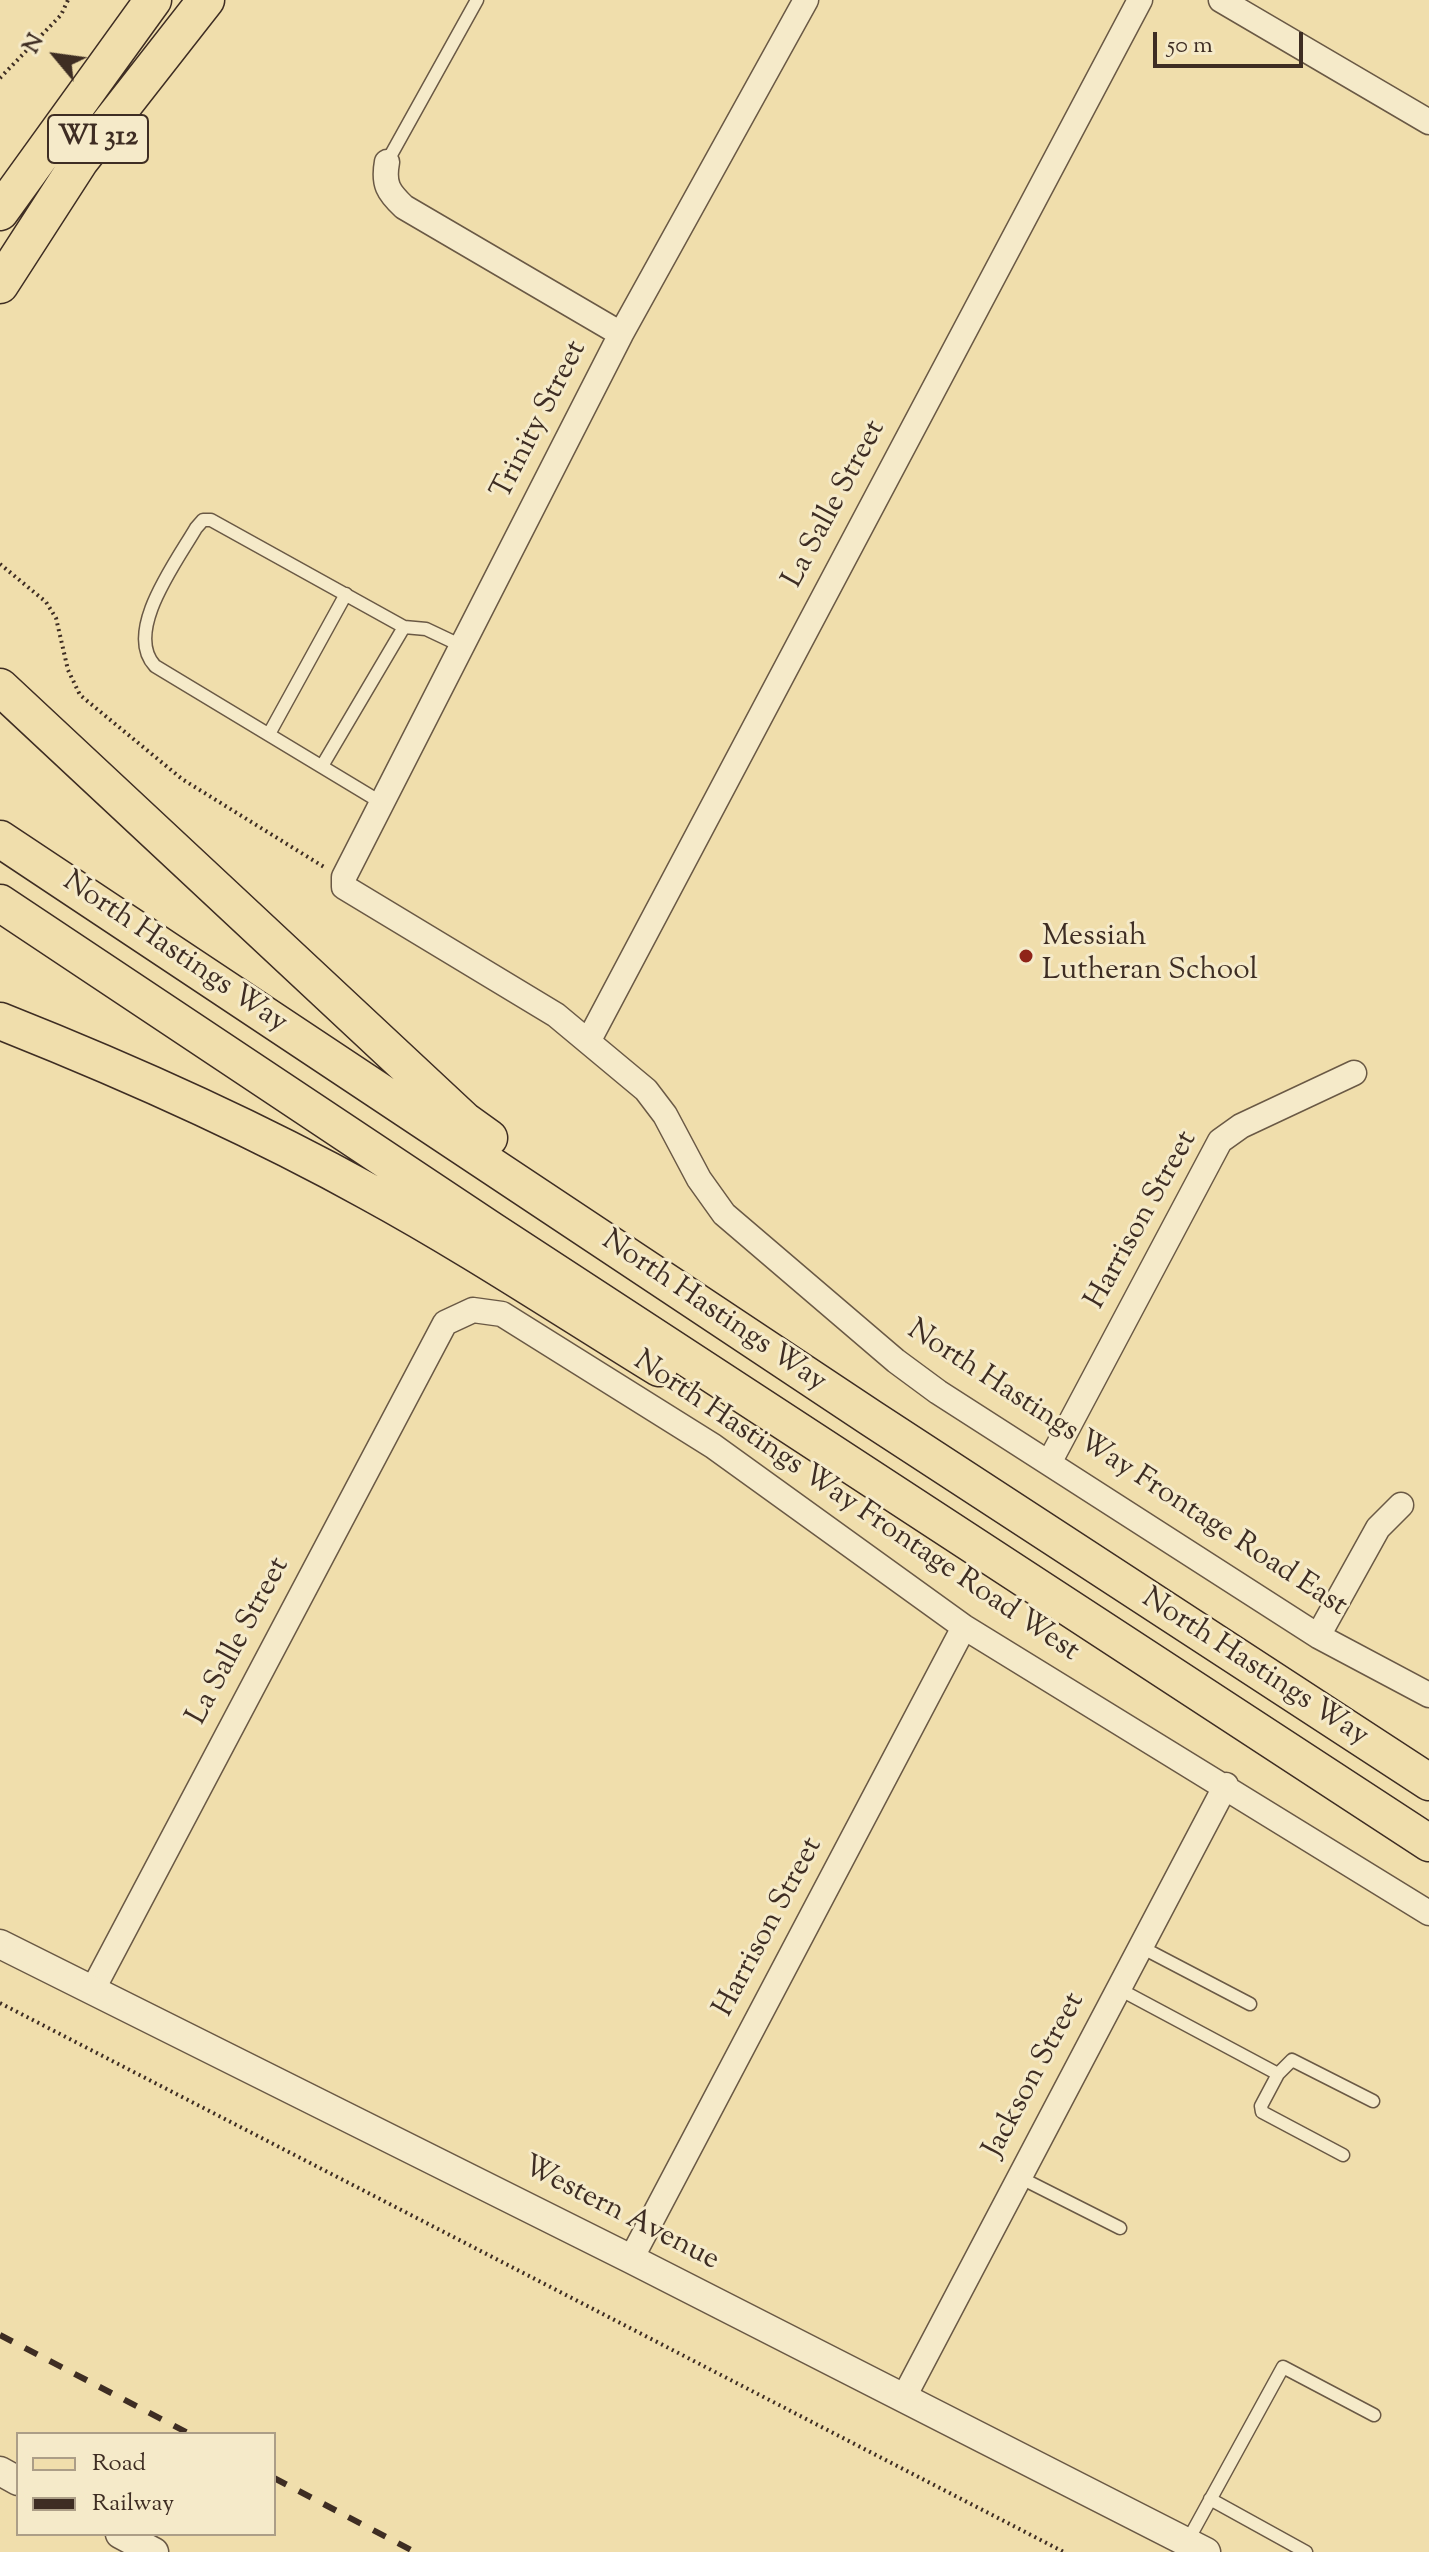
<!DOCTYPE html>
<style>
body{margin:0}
#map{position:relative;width:1429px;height:2552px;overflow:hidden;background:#f0deac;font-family:"Sorts Mill Goudy",serif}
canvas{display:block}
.legend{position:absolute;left:16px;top:2432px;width:260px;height:104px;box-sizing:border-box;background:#f5eac9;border:2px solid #ac9e87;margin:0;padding:10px 14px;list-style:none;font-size:24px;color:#3e2d23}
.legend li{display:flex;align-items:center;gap:16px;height:40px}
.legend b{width:40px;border:2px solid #ac9e87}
.north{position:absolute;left:16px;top:16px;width:80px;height:80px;-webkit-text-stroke:6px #f5eac9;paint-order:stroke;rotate:299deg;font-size:22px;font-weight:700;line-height:32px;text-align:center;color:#3e2d23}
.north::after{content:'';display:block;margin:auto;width:28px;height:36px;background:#3e2d23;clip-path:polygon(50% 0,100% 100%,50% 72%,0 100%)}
.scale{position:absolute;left:1153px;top:32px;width:150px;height:36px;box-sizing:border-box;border:4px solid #3e2d23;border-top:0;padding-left:10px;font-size:24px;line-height:28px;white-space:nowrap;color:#3e2d23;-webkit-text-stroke:6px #f5eac9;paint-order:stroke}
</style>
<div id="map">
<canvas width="1429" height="2552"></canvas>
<ul class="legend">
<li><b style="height:10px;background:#f0deac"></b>Road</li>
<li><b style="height:10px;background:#3e2d23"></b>Railway</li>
</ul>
<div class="north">N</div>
<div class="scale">50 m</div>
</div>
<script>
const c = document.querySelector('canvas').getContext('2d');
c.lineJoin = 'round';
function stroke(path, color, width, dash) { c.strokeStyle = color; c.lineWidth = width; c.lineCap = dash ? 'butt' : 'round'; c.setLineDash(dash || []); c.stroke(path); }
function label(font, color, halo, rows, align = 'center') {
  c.font = font + ' "Sorts Mill Goudy",serif'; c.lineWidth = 6; c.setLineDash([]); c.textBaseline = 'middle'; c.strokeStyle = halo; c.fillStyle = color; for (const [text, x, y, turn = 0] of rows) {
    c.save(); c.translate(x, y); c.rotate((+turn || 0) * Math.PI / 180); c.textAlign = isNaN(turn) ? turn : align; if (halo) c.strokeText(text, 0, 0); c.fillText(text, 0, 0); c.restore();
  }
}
const service = new Path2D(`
 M 387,162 L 477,0
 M 269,734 L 346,594
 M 322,766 L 404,627
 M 382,803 L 155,666 C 123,632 177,561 196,528 L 203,520 L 211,520 L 404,627 L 426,629 L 462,646
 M 1141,1947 L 1250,2004
 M 1119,1989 L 1278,2074 L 1292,2060 L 1373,2101
 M 1278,2074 L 1261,2106 L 1262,2112 L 1343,2155
 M 1019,2177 L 1120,2228
 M 1210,2499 L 1306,2552
 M 1187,2542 L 1283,2367 L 1374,2415`);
const minor = new Path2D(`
 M 806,0 L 621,334 L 344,877 L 344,887 L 556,1015 L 646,1090 L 665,1115 L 699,1179 L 724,1214 L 896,1361 L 938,1392 L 1318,1636 L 1429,1695
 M 1221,0 L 1429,122
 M 387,162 C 383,184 388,192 404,207 L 621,334
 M 589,1040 L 1140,0
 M 1049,1463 L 1220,1141 L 1241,1126 L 1354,1073
 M 1318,1636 L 1378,1528 L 1401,1505
 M 92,1991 L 445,1323 L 473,1310 L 502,1314 L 713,1446 L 964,1627 L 1429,1913
 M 631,2259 L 964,1627
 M 904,2397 L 1226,1785`);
const tertiary = new Path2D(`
 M 0,1944 L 631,2259 L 1206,2552
 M 0,2471 L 18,2481
 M 120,2534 L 154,2552`);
const primary = new Path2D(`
 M 0,212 L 153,0
 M 0,285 L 80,161 L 206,0
 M 0,687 L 464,1120 L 489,1138
 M 0,839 L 871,1418 L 1429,1782
 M 0,903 L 491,1230 L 1429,1843
 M 0,1021 C 126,1071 250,1126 369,1192 C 468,1246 563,1309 659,1368`);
stroke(service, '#6a5945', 15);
stroke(minor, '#6a5945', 27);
stroke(tertiary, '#6a5945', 31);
stroke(primary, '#3e2d23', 39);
stroke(new Path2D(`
 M 0,78 L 61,15 L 68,0
 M 0,564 L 46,602 L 56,618 L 68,670 L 80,695 L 182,779 L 324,867
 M 0,2003 L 1064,2552`), '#3e2d23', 4, [2, 4]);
stroke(service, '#f5eac9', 12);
stroke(minor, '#f5eac9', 24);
stroke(tertiary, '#f5eac9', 28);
stroke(primary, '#f0deac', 36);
stroke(new Path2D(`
 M 0,2335 L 190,2434
 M 274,2478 L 415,2552`), '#3e2d23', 6, [14, 14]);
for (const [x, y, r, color] of [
 [1026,956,8,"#8f2418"]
]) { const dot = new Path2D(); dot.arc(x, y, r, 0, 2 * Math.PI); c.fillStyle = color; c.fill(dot); stroke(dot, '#f5eac9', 3); }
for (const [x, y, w] of [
 [98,139,100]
]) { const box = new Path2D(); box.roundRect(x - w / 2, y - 24, w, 48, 6); c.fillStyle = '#f5eac9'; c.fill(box); stroke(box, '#3e2d23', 2); }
label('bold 28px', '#3e2d23', null, [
 ["WI 312",98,139]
]);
label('30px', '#3e2d23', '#f5eac9', [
 ["Trinity Street",541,421,-63],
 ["La Salle Street",836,505,-62],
 ["North Hastings Way",174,954,34],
 ["Harrison Street",1143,1221,-61],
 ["North Hastings Way",713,1313,34],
 ["North Hastings Way Frontage Road East",1126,1470,33],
 ["North Hastings Way Frontage Road West",855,1508,34],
 ["La Salle Street",240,1642,-62],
 ["North Hastings Way",1254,1669,33],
 ["Harrison Street",770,1928,-62],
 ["Jackson Street",1036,2076,-62],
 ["Western Avenue",620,2215,27]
]);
label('30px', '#3e2d23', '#f5eac9', [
 ["Messiah",1042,939],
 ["Lutheran School",1042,973]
], 'left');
</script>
